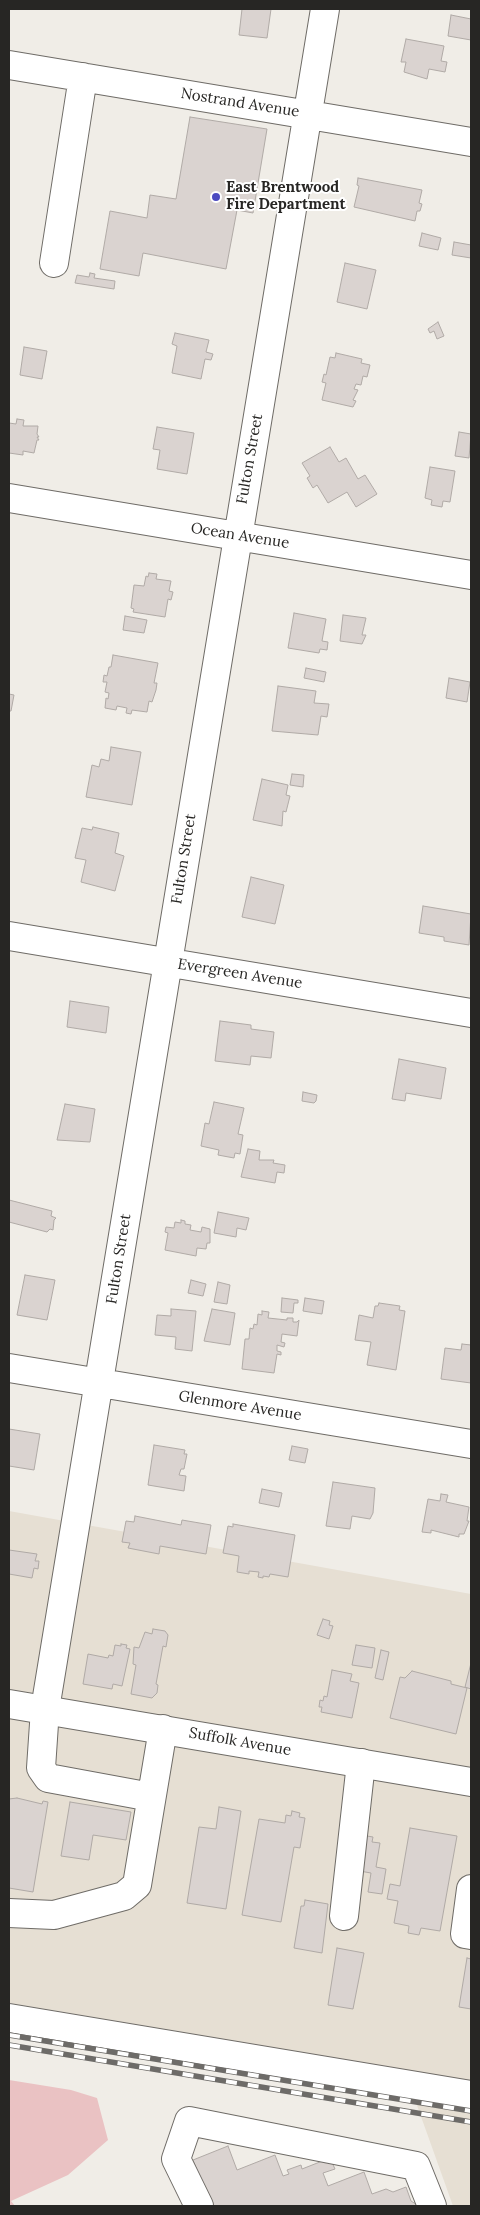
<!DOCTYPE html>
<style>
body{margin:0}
#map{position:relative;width:480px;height:2215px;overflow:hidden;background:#f0ede7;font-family:Lora,serif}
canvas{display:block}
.frame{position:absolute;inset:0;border:10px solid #272624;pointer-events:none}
</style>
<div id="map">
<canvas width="480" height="2215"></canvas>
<div class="frame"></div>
</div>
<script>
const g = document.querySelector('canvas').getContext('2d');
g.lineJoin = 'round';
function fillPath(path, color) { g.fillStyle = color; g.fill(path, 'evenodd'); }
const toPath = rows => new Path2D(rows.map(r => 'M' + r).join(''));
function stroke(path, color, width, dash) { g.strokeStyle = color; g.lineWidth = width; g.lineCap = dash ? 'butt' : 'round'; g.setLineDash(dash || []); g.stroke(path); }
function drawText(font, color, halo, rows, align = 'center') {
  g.font = font + ' Lora,serif'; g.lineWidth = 4; g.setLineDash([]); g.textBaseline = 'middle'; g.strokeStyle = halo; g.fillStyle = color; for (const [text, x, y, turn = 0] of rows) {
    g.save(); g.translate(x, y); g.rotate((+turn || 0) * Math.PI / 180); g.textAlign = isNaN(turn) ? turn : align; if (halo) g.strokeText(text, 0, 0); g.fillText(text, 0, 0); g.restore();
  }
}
const built = toPath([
 [9,1511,471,1594,471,2206,453,2206,404,2069,9,2003]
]);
const green = toPath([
 [9,2080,71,2090,97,2098,108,2140,68,2175,11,2201,15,2206,9,2206]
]);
const building = toPath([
 [242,9,271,9,267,38,239,35,242,9],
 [451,15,471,19,471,40,448,36,451,15],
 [406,39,444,46,441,61,447,62,445,72,429,69,427,79,404,72,406,62,401,62,406,39],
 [190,117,267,129,253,213,237,210,226,269,143,253,139,276,100,269,110,211,147,218,150,195,176,199,190,117],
 [358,178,422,190,419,203,422,204,420,211,417,211,415,221,354,207,359,186,357,185,358,178],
 [422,233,441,238,438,250,419,246,422,233],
 [454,242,471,245,471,258,452,255,454,242],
 [345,263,376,270,367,309,337,302,345,263],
 [90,273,95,274,94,278,115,281,114,289,75,283,77,275,89,277,90,273],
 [438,322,444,336,437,339,434,331,430,333,428,329,438,322],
 [175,333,209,340,206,352,213,354,211,360,205,359,201,379,172,373,177,346,172,344,175,333],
 [24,347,47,351,42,379,20,375,24,347],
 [336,353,362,359,361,363,370,365,367,377,363,376,361,385,356,384,354,389,358,390,353,400,356,401,353,407,322,400,326,383,322,382,324,374,326,375,330,357,335,358,336,353],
 [17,419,24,420,23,426,38,426,37,434,39,437,37,437,39,440,37,440,34,453,23,451,23,455,9,453,9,423,16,424,17,419],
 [157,427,194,433,187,474,157,469,160,450,153,449,157,427],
 [459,432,471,434,469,458,455,456,459,432],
 [330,447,339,462,346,458,358,479,365,475,377,494,356,507,347,492,328,503,317,485,313,488,307,478,310,476,302,463,330,447],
 [430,467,455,471,450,502,443,501,442,507,431,505,432,500,425,498,430,467],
 [149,573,157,574,156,579,171,581,169,591,173,592,171,600,168,599,165,617,133,612,134,609,131,608,134,585,144,586,146,576,148,577,149,573],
 [294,613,326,619,322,641,328,642,327,650,320,649,319,653,288,648,294,613],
 [343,615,366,618,362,635,366,635,362,644,340,641,343,615],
 [125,616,147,620,144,633,123,630,125,616],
 [113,655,158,663,154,683,157,683,156,690,152,702,149,701,147,712,132,710,131,714,126,713,127,708,117,706,116,710,105,708,106,698,108,699,109,693,105,692,107,682,103,682,104,675,107,676,109,667,111,667,113,655],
 [306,668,326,672,324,682,304,678,306,668],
 [449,678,470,682,467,702,446,698,449,678],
 [278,686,316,691,314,703,329,704,327,717,321,716,318,735,272,731,278,686],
 [9,694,14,695,11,711,9,711,9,694],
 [111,747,141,752,132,805,86,797,92,765,99,767,101,759,109,761,111,747],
 [292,774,304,775,303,787,290,785,292,774],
 [262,779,288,785,286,795,290,796,286,812,283,811,282,826,253,820,262,779],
 [93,827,119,833,115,853,124,856,115,891,81,882,86,860,75,858,82,828,92,830,93,827],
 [251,877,284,885,275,924,242,917,251,877],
 [423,906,471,914,469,945,444,941,444,937,419,933,423,906],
 [70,1001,109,1007,106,1033,67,1027,70,1001],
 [220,1021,251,1025,251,1029,274,1032,271,1058,251,1056,250,1065,215,1061,220,1021],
 [399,1059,446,1068,441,1099,406,1093,405,1101,392,1099,399,1059],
 [303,1092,317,1095,316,1101,314,1103,302,1101,303,1092],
 [214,1102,244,1108,238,1134,243,1135,240,1154,235,1153,234,1158,218,1155,219,1150,201,1146,205,1123,209,1124,214,1102],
 [65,1104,95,1109,90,1142,57,1140,65,1104],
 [248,1149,260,1151,259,1160,274,1160,273,1163,285,1165,284,1173,277,1172,275,1183,241,1177,248,1149],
 [9,1200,52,1211,51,1216,56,1218,54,1220,53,1230,50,1229,47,1232,9,1222,9,1200],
 [218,1212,249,1218,246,1230,237,1228,236,1237,214,1233,218,1212],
 [181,1220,185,1221,185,1224,191,1225,190,1230,201,1232,202,1227,210,1229,210,1243,207,1243,206,1249,197,1248,196,1256,165,1250,168,1233,165,1232,166,1227,174,1228,175,1222,181,1223,181,1220],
 [25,1275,55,1280,47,1320,17,1315,25,1275],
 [191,1280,206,1284,203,1296,188,1293,191,1280],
 [218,1282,230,1285,227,1304,214,1302,218,1282],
 [282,1298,298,1300,298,1303,294,1303,293,1313,281,1312,282,1298],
 [305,1298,324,1301,322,1314,303,1311,305,1298],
 [379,1303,400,1306,399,1310,405,1311,396,1370,367,1365,371,1342,355,1340,359,1315,373,1318,375,1306,378,1306,379,1303],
 [171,1309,196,1311,192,1351,175,1349,176,1337,155,1335,157,1315,171,1316,171,1309],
 [212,1309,235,1313,230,1345,204,1341,212,1309],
 [262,1311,269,1312,268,1318,287,1320,287,1318,293,1318,293,1322,297,1322,299,1320,297,1336,282,1334,281,1342,285,1343,284,1347,277,1345,277,1351,281,1352,281,1355,277,1354,274,1373,242,1369,245,1339,249,1339,250,1328,253,1329,254,1324,257,1325,258,1314,262,1315,262,1311],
 [462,1344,471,1345,471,1383,441,1379,445,1348,461,1350,462,1344],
 [9,1429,40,1434,34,1470,9,1466,9,1429],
 [154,1445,185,1450,184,1454,187,1454,184,1469,181,1469,179,1475,186,1476,184,1491,148,1485,154,1445],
 [292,1446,308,1449,305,1463,289,1460,292,1446],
 [333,1482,375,1488,373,1513,370,1519,352,1516,350,1529,326,1526,333,1482],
 [262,1489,282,1493,279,1507,259,1503,262,1489],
 [441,1494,448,1495,446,1502,469,1507,467,1521,469,1521,464,1534,459,1534,459,1537,431,1530,431,1533,422,1532,428,1499,440,1501,441,1494],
 [135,1516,181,1525,182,1520,211,1525,206,1554,160,1546,159,1554,128,1548,130,1543,122,1542,126,1521,134,1522,135,1516],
 [233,1524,295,1535,288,1577,270,1574,269,1577,263,1576,263,1578,258,1577,259,1572,249,1571,249,1574,237,1572,239,1556,223,1553,228,1526,233,1527,233,1524],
 [9,1550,37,1554,35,1561,39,1561,38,1569,34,1568,32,1578,9,1574,9,1550],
 [323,1619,330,1621,329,1625,333,1626,329,1639,317,1635,323,1619],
 [153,1629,165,1631,168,1635,166,1647,163,1646,156,1684,158,1685,157,1693,152,1698,131,1694,136,1665,133,1664,134,1647,139,1648,145,1632,152,1634,153,1629],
 [121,1644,127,1645,126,1648,130,1649,122,1686,113,1684,112,1689,83,1684,88,1654,108,1658,109,1655,113,1656,115,1645,121,1646,121,1644],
 [356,1645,375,1648,372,1668,352,1665,356,1645],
 [381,1650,389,1652,383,1680,375,1678,381,1650],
 [471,1663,471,1689,465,1687,471,1663],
 [332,1670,352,1674,350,1681,359,1683,352,1718,321,1712,322,1707,319,1707,320,1700,323,1701,324,1696,327,1697,332,1670],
 [412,1671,451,1681,451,1684,467,1688,456,1734,390,1718,400,1677,405,1678,412,1671],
 [17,1798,42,1804,43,1801,48,1802,33,1892,9,1888,9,1799,17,1798],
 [70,1802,131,1812,126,1840,93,1835,89,1860,61,1856,70,1802],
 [219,1807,241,1811,226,1909,187,1903,199,1827,216,1829,219,1807],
 [292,1811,300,1813,299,1817,305,1818,300,1848,294,1847,281,1922,242,1915,259,1819,285,1823,286,1815,291,1816,292,1811],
 [410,1828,457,1836,440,1931,421,1928,419,1935,408,1933,409,1926,394,1923,398,1901,387,1899,390,1884,400,1886,410,1828],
 [367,1836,373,1837,372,1842,380,1843,376,1867,386,1869,382,1894,368,1892,371,1873,354,1870,367,1836],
 [305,1900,328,1904,322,1953,294,1948,301,1906,304,1906,305,1900],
 [337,1948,364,1953,353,2009,328,2005,337,1948],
 [467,1958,471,1959,471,2009,459,2007,467,1958],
 [228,2146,237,2170,275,2155,283,2176,289,2174,287,2170,301,2165,302,2169,330,2158,335,2169,323,2173,328,2186,364,2172,372,2194,386,2189,393,2192,406,2187,411,2201,419,2206,210,2206,193,2160,228,2146]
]);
const minor = toPath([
 [9,65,471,142],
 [54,263,83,77],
 [9,498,471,575],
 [9,936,471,1013],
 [9,1368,471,1444],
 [151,1797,48,1778,41,1768,45,1709,325,9],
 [471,1889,465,1934,471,1935],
 [9,1913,54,1915,124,1896,137,1885,163,1729],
 [344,1916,361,1763],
 [9,2018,471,2095],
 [199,2206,176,2159,189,2121,416,2166,432,2206]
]);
const major = toPath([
 [9,1704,471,1782]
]);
const rail = toPath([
 [9,2035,471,2111],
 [9,2045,471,2122]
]);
const markers = [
 [216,197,5,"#4c4ac0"]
];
const streetNames = [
 ["Nostrand Avenue",240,103,9],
 ["Fulton Street",250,459,-80],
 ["Ocean Avenue",240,536,9],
 ["Fulton Street",184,859,-81],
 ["Evergreen Avenue",240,974,9],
 ["Fulton Street",119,1259,-81],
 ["Glenmore Avenue",240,1406,9],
 ["Suffolk Avenue",240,1742,10]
];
const poiNames = [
 ["East Brentwood",226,188],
 ["Fire Department",226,205]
];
fillPath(built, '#e6dfd3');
fillPath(green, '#eac2c3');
fillPath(building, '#dad3d0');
stroke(building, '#b0aaa6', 1);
stroke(minor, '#6f6c67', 30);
stroke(major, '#6f6c67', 30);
stroke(minor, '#fff', 28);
stroke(major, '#fff', 28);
stroke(rail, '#6d6b68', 5.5);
stroke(rail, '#fff', 4, [11]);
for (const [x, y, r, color] of markers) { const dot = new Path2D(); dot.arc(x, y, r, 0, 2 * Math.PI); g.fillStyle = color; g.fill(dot); stroke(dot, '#fff', 2); }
drawText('15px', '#272624', '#fff', streetNames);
drawText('bold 15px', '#272624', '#fff', poiNames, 'left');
</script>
